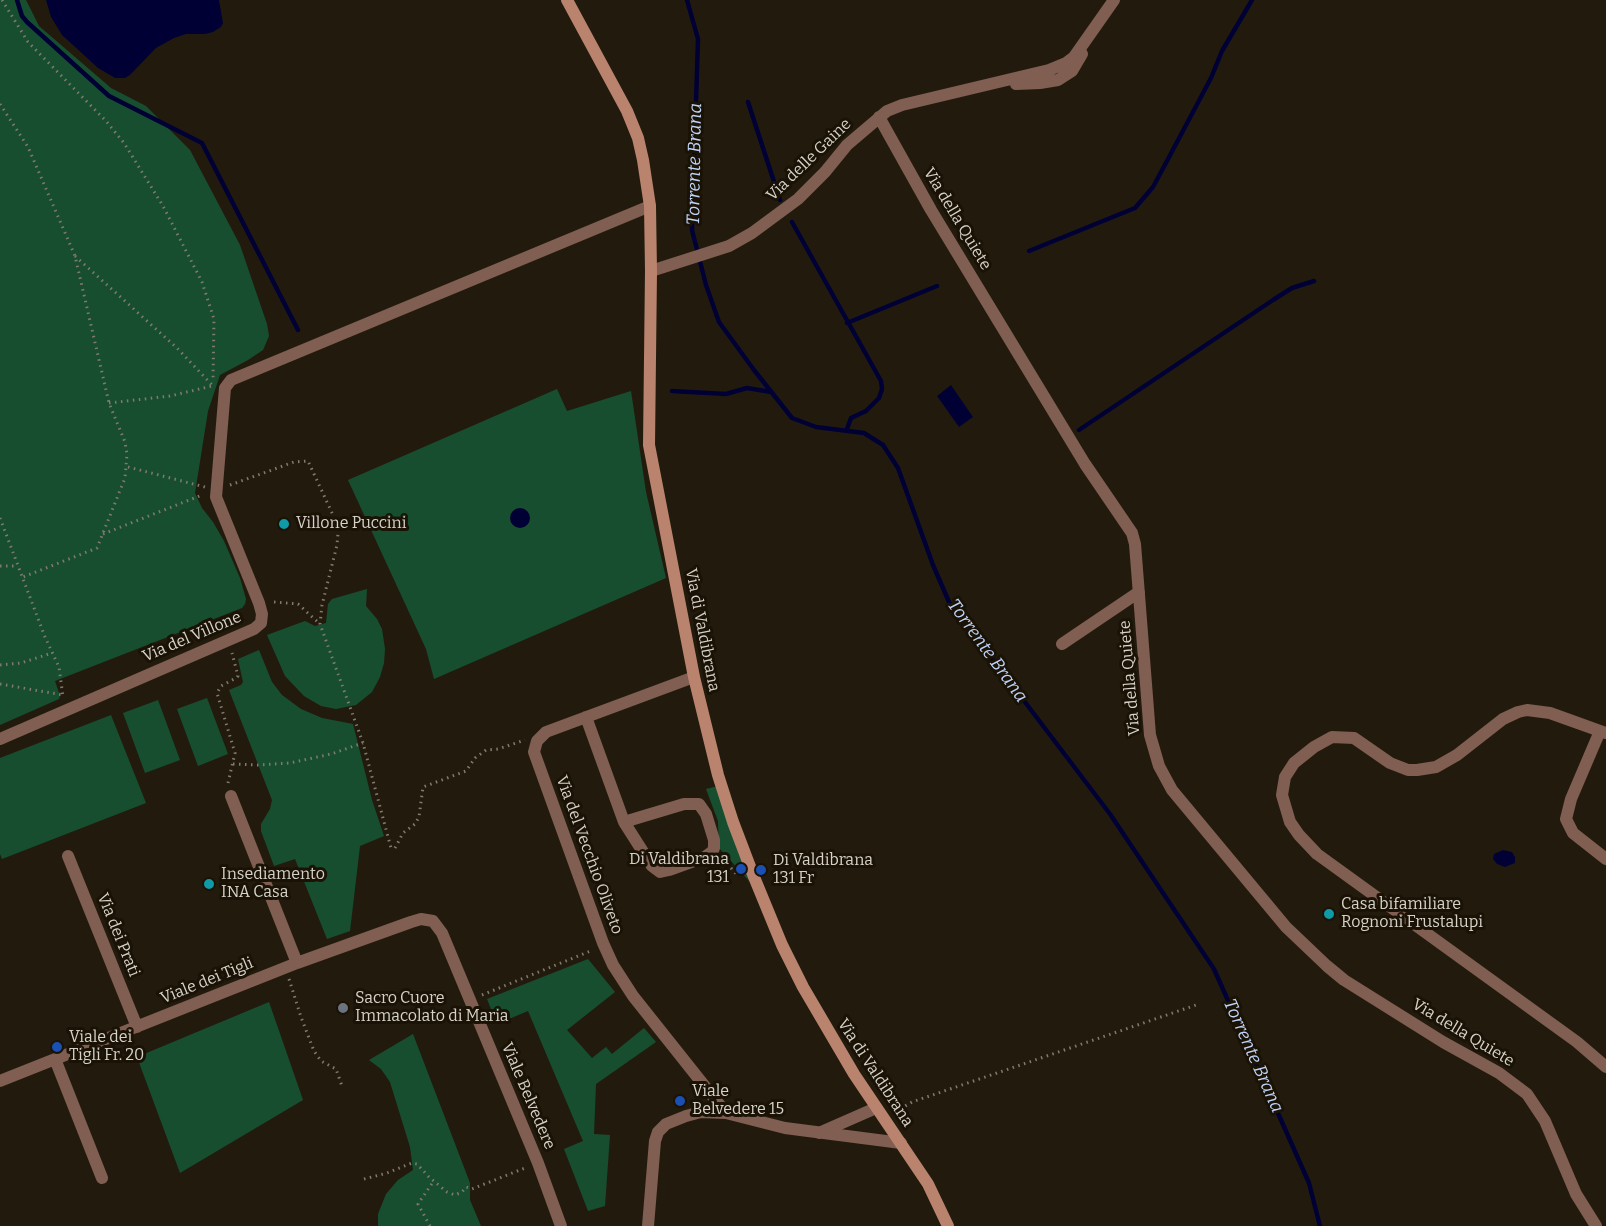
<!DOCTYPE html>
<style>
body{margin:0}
canvas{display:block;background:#221b0d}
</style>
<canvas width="1606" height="1226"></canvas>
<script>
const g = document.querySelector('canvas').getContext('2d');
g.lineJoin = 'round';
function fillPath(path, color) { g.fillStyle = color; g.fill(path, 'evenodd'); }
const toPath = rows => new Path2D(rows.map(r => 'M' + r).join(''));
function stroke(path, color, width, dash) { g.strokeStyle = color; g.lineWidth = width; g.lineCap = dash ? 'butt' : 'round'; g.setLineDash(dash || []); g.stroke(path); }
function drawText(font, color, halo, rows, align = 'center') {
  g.font = font + ' Bitter,serif'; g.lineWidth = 6; g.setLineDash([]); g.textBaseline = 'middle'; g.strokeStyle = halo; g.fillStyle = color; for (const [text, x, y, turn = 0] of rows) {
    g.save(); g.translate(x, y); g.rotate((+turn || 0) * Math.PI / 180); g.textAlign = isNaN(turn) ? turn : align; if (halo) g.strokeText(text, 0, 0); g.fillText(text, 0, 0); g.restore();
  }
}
const green = toPath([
 [0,0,26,0,39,26,111,88,146,106,190,150,240,245,267,324,269,336,263,350,248,360,220,375,208,411,195,493,202,508,213,522,224,541,240,578,246,599,245,604,242,608,55,681,60,696,59,699,0,725],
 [557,389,567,411,631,391,646,492,666,578,434,679,426,649,348,480],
 [367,589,366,606,377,619,382,629,385,649,384,663,380,677,372,692,356,705,336,709,321,706,304,696,285,676,267,635,305,621,315,626,326,623,328,604,332,599],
 [259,650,272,682,282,695,301,709,322,718,353,724,372,800,384,836,360,846,350,931,327,939,295,859,274,866,261,831,261,824,270,809,272,800,229,690,241,685,243,682,238,659],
 [207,698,228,754,198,766,177,709],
 [158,700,180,760,145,773,123,713],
 [111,715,146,803,2,859,0,854,0,758],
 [718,786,750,882,719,848,718,821,706,789],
 [588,959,615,992,567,1030,592,1058,606,1047,612,1054,644,1028,656,1042,596,1084,594,1134,610,1135,605,1206,588,1211,564,1149,583,1141,528,1011,497,1024,487,999],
 [269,1002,303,1100,180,1173,137,1057],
 [413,1034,470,1183,470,1200,481,1226,378,1226,378,1214,386,1194,398,1180,413,1170,410,1147,390,1082,381,1069,369,1060]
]);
const water = toPath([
 [46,0,219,0,223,23,221,27,213,32,205,34,186,34,174,38,156,48,130,75,125,78,115,78,98,68,62,35,51,17],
 [951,385,973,417,959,427,937,396],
 '510 518a10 10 0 1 1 20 0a10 10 0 1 1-20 0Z',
 [1503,850,1512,852,1515,857,1515,863,1505,867,1497,864,1493,859,1494,854]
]);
const stream = toPath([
 [17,0,22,16,27,22,109,96,202,143,298,330],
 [687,0,698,39,692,230,706,285,719,322,754,370,792,418,816,427,864,433,883,445,898,468,933,565,949,602,1110,814,1214,969,1309,1183,1320,1226],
 [748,102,780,200],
 [792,222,881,381,882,389,879,398,866,411,851,418,847,429],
 [1029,251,1135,208,1153,187,1167,161,1211,78,1222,51,1252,0],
 [847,323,937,286],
 [672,391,726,394,747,388,771,392],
 [1079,430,1273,300,1292,288,1314,281]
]);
const path = toPath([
 [2,0,28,42,106,121,124,143,163,206,202,282,214,319,213,380],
 [0,104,28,147,75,256,109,403,125,442,127,454,125,478,97,548,23,577],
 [75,256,177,348,213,386],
 [109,403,170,396,212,386],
 [128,467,205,487],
 [230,485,294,462,308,461,333,515,338,533,337,545,322,605,320,624,363,743,391,848],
 [0,518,45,637,59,667,63,697],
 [103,534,202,495],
 [0,566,18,566],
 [274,602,298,604,320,624],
 [0,665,21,663,52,653],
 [0,684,63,695],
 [233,764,258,765,290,763,331,754,363,743],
 [228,783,235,753,217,693,221,686,236,678,238,676,232,653],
 [395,848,403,833,415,824,419,817,423,787,466,771,475,758,486,750,498,749,525,740],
 [723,859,738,876],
 [289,979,301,1017,314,1051,321,1061,336,1069,342,1086],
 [482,995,593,950],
 [895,1112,912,1102,1199,1004],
 [364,1179,387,1173,412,1163,417,1164,429,1177,447,1192,455,1195,462,1192,466,1187,472,1189,525,1168],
 [430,1226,418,1204,433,1182]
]);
const street = toPath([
 [1016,84,1040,83,1058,80,1072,71,1082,54],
 [879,117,931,210,1085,464,1132,533,1135,544,1150,735,1159,766,1172,790,1286,927,1327,966,1344,980,1443,1042,1499,1073,1527,1094,1545,1121,1576,1194,1596,1226],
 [651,271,729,246,752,233,798,199,825,172,847,145,887,111,902,105,1049,70,1066,63,1074,57,1114,0],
 [1062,644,1139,592],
 [694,677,546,732,537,741,534,752,603,943,613,965,633,996,726,1113],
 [586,717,624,822,652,866,660,872,669,870,705,857,712,852,714,848,714,840,706,814,699,804,684,804,624,822],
 [1600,731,1571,799,1566,819,1573,833,1606,859],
 [1606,733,1550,713,1527,710,1518,712,1503,719,1457,755,1436,767,1417,770,1408,770,1390,763,1354,738,1332,737,1314,747,1294,763,1285,777,1282,795,1290,822,1299,835,1317,854,1577,1042,1606,1067],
 [0,739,254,629,261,623,262,614,259,603,216,497,225,388,231,380,650,206],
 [231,796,297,963],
 [68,856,137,1027],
 [55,1059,102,1178],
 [0,1081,297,963,411,922,421,919,433,921,442,933,538,1163,561,1226],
 [819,1133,876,1108],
 [648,1226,655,1141,658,1132,666,1124,686,1116,701,1112,726,1113,785,1128,901,1143]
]);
const secondary = toPath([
 [567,0,627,111,638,138,643,160,650,206,651,271,649,445,694,677,718,775,733,822,752,872,782,945,803,987,854,1074,928,1184,948,1226]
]);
const markers = [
 [284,524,6,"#0f9aa8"],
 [741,869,6,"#1a4fb4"],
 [761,870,6,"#1a4fb4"],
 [209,884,6,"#0f9aa8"],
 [1329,914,6,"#0f9aa8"],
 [343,1008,6,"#6b7280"],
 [57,1047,6,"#1a4fb4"],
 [680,1101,6,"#1a4fb4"]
];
const streetNames = [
 ["Via delle Gaine",809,160,-44],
 ["Via della Quiete",957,219,59],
 ["Via di Valdibrana",702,630,79],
 ["Via del Villone",192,637,-23],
 ["Via della Quiete",1130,678,-95],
 ["Via del Vecchio Oliveto",589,855,70],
 ["Via dei Prati",118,935,68],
 ["Viale dei Tigli",207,981,-22],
 ["Via della Quiete",1463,1033,31],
 ["Via di Valdibrana",875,1073,57],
 ["Viale Belvedere",528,1096,67]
];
const poiNames = [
 ["Villone Puccini",296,524],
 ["Di Valdibrana",729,860,"right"],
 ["131",729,878,"right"],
 ["Di Valdibrana",773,861],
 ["131 Fr",773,879],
 ["Insediamento",221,875],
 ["INA Casa",221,893],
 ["Casa bifamiliare",1341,905],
 ["Rognoni Frustalupi",1341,923],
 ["Sacro Cuore",355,999],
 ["Immacolato di Maria",355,1017],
 ["Viale dei",69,1038],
 ["Tigli Fr. 20",69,1056],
 ["Viale",692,1092],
 ["Belvedere 15",692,1110]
];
const waterNames = [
 ["Torrente Brana",695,164,-89],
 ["Torrente Brana",987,651,54],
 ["Torrente Brana",1253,1056,66]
];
fillPath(green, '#174e2f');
fillPath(water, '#000035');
stroke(stream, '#000035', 4.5);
stroke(path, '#807a6f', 3, [1.5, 4.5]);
stroke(street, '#805e51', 12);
stroke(secondary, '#b9836e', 12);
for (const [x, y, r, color] of markers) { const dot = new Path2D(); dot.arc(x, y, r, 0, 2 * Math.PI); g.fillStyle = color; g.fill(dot); stroke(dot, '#191205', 2); }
drawText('16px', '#d6d2c9', '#191205', streetNames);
drawText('16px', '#d6d2c9', '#191205', poiNames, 'left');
drawText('italic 18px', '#c0d4f9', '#191205', waterNames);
</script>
